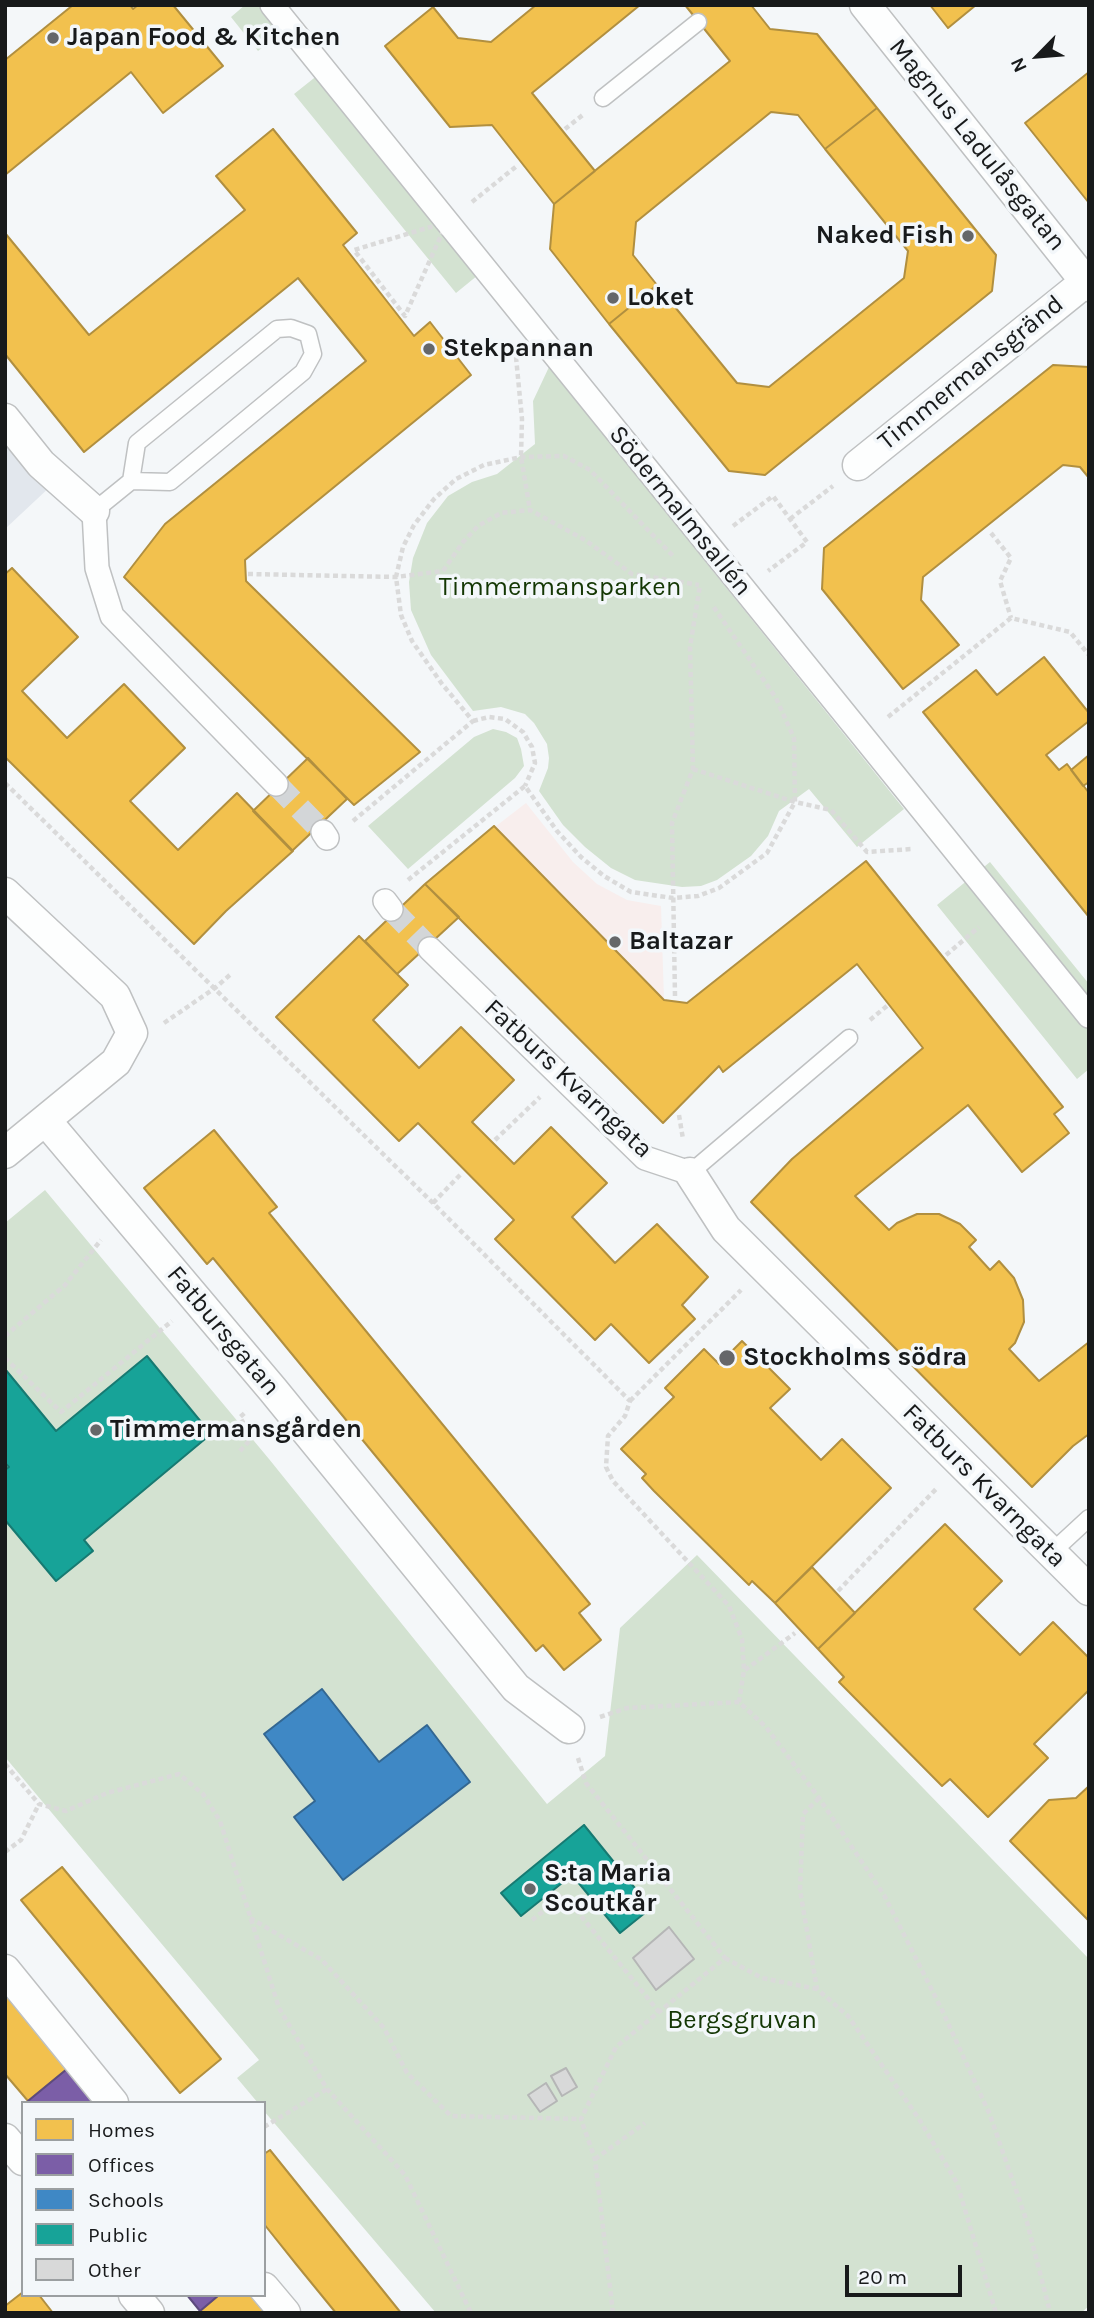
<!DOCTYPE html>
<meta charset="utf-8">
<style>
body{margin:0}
#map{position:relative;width:1094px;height:2318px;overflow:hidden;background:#f4f7f9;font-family:Karla,sans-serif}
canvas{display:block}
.frame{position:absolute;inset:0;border:7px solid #181a1b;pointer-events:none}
.legend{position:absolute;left:21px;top:2101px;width:245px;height:196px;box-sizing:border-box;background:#f3f7fa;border:2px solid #9b9fa1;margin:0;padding:9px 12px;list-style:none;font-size:21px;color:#181a1b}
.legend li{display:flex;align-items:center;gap:14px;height:35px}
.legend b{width:35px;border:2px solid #9b9fa1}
.north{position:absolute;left:1003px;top:21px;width:70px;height:70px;-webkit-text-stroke:5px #f3f7fa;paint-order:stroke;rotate:245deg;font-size:19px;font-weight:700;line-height:28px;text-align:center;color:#181a1b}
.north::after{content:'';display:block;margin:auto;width:24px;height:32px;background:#181a1b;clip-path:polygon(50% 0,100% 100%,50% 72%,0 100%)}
.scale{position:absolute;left:845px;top:2265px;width:117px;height:32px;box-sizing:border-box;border:4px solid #181a1b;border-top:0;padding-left:9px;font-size:21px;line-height:24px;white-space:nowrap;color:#181a1b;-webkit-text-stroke:5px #f3f7fa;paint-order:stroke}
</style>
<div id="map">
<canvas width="1094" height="2318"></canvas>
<div class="frame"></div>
<ul class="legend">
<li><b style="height:19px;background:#f2c14e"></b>Homes</li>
<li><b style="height:19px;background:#7b5ea7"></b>Offices</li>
<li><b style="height:19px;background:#3f88c5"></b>Schools</li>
<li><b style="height:19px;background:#17a398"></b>Public</li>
<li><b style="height:19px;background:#d8d9d9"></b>Other</li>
</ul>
<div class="north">N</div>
<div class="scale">20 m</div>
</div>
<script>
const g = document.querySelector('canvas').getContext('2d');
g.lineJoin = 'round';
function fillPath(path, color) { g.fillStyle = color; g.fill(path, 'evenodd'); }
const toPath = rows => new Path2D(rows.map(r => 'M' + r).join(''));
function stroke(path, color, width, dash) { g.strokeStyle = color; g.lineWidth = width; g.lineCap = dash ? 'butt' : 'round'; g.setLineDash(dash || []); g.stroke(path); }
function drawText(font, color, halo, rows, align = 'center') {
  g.font = font + ' Karla,sans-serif'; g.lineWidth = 7; g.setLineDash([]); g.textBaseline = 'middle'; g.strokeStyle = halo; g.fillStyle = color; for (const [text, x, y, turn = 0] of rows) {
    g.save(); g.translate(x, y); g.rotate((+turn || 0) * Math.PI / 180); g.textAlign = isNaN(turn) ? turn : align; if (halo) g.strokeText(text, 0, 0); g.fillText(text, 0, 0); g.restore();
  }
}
const built = toPath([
 [5,427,52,485,5,529]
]);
const education = toPath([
 [526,803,573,862,597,884,627,900,661,906,664,1000,474,843]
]);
const green = toPath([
 [245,5,287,5,298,19,258,51,231,17],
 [333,63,494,262,456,293,294,94],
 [549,367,904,809,857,847,809,789,779,811,768,836,751,856,717,880,701,886,682,887,635,880,611,868,585,847,563,825,539,791,548,768,549,758,547,744,534,723,525,714,501,707,473,711,431,655,411,610,409,582,413,558,427,523,448,496,472,482,497,474,535,444,533,401],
 [493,729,506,732,517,738,521,749,524,766,515,778,408,869,368,826,474,737],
 [990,862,1089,984,1089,1069,1077,1079,937,905],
 [45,1190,269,1459,547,1804,605,1756,620,1628,697,1555,1089,1959,1089,2306,1081,2313,436,2313,264,2111,264,2103,258,2103,237,2078,259,2060,5,1757,5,1223]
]);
const homes = toPath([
 [73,5,130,5,133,9,138,5,173,5,223,66,163,113,131,72,5,175,5,60,73,5],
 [536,5,640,5,532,93,595,171,554,204,492,125,450,127,385,46,433,7,458,38,491,42,536,5],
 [685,5,751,5,770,29,817,34,877,108,825,149,798,115,771,112,636,222,633,255,657,285,609,324,550,249,554,204,730,61,685,5],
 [930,5,976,5,948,28,930,5],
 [1089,72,1089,203,1025,123,1089,72],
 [877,108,996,255,992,291,765,475,729,471,609,324,657,285,737,383,769,387,904,278,908,251,825,149,877,108],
 [273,129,357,233,343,245,414,336,430,322,471,375,245,560,246,581,420,752,354,805,124,577,165,524,366,361,298,278,84,452,5,354,5,233,89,335,245,210,216,176,273,129],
 [1053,365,1089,367,1089,478,1080,467,1063,465,923,577,921,600,959,645,903,689,822,589,824,548,1053,365],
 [12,568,78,637,22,691,67,738,124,684,185,748,130,801,178,850,237,793,293,851,226,911,194,944,5,757,5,574,12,568],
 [1044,657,1089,713,1089,721,1046,755,1059,770,1067,764,1089,793,1089,917,923,712,976,670,997,695,1044,657],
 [1089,755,1089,782,1083,786,1071,770,1089,755],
 [308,758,347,799,292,851,253,811,308,758],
 [494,826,664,1000,687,1003,866,861,1063,1107,1054,1114,1069,1133,1022,1172,968,1105,855,1196,889,1230,897,1223,917,1214,939,1214,960,1224,976,1240,969,1247,990,1270,999,1261,1014,1278,1023,1300,1024,1322,1015,1343,1009,1349,1039,1381,1089,1342,1089,1434,1073,1446,1032,1487,751,1202,792,1159,923,1048,857,964,723,1072,719,1066,663,1123,425,884,494,826],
 [425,884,459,917,397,974,365,941,425,884],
 [359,936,408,985,373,1020,419,1068,461,1027,514,1080,472,1122,514,1164,551,1127,607,1183,572,1217,615,1263,657,1224,708,1277,682,1305,695,1319,649,1363,611,1324,595,1340,495,1239,514,1220,418,1123,399,1141,276,1017,359,936],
 [214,1130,277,1207,269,1213,590,1604,579,1613,601,1640,564,1670,543,1645,536,1651,213,1258,207,1264,144,1188,214,1130],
 [742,1341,790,1389,770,1408,821,1460,842,1439,891,1488,775,1603,752,1581,749,1585,654,1491,642,1478,646,1474,621,1449,674,1397,665,1388,704,1349,719,1364,742,1341],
 [945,1524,1002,1581,974,1609,1020,1655,1053,1622,1089,1658,1089,1690,1034,1744,1048,1758,988,1817,950,1779,942,1786,839,1682,844,1677,818,1649,945,1524],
 [812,1567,855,1613,818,1649,775,1603,812,1567],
 [1089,1786,1089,1921,1010,1841,1049,1800,1076,1798,1089,1786],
 [62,1867,221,2059,180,2093,21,1900,62,1867],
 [5,1994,67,2069,28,2101,5,2074,5,1994],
 [270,2150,401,2313,336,2313,296,2264,264,2224,264,2154,270,2150],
 [23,2292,23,2295,39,2295,53,2313,5,2313,5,2306,23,2292],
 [219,2295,252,2295,266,2313,201,2313,200,2311,219,2295]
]);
const offices = toPath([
 [67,2069,94,2103,29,2103,28,2101,67,2069],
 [187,2295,219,2295,200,2311,187,2295]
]);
const schools = toPath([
 [322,1689,379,1762,427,1725,470,1782,343,1880,294,1817,315,1801,264,1734,322,1689]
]);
const public = toPath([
 [147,1356,211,1434,84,1540,93,1551,56,1581,5,1520,5,1470,9,1467,5,1463,5,1369,56,1431,147,1356],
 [584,1825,651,1908,620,1933,572,1875,521,1916,501,1893,584,1825]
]);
const building = toPath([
 [669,1927,694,1959,656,1990,633,1958,669,1927],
 [566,2068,577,2087,562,2096,551,2076,566,2068],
 [546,2083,557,2101,540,2112,528,2095,546,2083]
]);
const pedestrianTunnel = toPath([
 [276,784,323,832],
 [391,909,430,949]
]);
const path = toPath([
 [565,129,584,114],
 [472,202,518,165],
 [447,222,405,316,354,250,447,222],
 [516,357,522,419,521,457,530,510],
 [790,519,833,486],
 [733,526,773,496,807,542,768,571],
 [991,533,1011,558,1000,581,1011,618],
 [248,574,396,577,443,571,463,542,478,526,501,513,530,510,585,540,632,574,699,585],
 [888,717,1011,618,1070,632,1089,655],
 [473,721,489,717,505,719,523,732,532,747,535,763,525,786],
 [693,769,795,802,831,810,867,852,912,849],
 [5,783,433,1203,630,1401,625,1416,608,1436,606,1467,613,1481,729,1606,742,1639,744,1670,739,1702,766,1727,819,1798,884,1895,942,2010,990,2115,1027,2222,1049,2308],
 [353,821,473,721,442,684,412,641,401,615,396,577,403,547,414,525,434,499,456,479,484,465,521,457,564,456,590,470,675,558],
 [408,880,525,786,557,831,581,857,604,876,631,892,673,898,698,896,719,888,767,853,795,802,794,738,776,698,713,606],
 [946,955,979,927],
 [675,996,672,823,693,769,690,647,700,585],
 [870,1020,888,1005],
 [164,1023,215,988,231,974],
 [679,1115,683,1139],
 [495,1140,540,1097],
 [433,1203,461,1174],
 [5,1336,65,1285,101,1240],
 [5,1358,61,1412,172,1321],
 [630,1401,741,1290],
 [240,1451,252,1438,240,1417,247,1411],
 [838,1591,938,1487],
 [745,1670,795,1633],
 [600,1717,627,1708,739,1702],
 [578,1758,586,1783,725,1958,616,2047,581,2119,595,2159,613,2313],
 [5,1764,39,1804,66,1811,107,1793,179,1774,203,1794,220,1821,279,2008,327,2089,405,2175,471,2313],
 [819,1798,803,1814,800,1890,817,1989,848,2016,919,2119,957,2183,996,2313],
 [5,1852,21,1840,39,1804],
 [250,1918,322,1960,384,2028,407,2073,451,2116,581,2119],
 [532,1920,564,1895,659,2012],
 [725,1958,762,1978,817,1989],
 [264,2127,327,2089],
 [595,2159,645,2123]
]);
const service = toPath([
 [603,98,698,22],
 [94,511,131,481,170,482,181,473,303,372,313,354,308,334,291,328,277,329,137,443,131,481],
 [690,1173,849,1038],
 [1051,1553,1089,1518]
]);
const pedestrian = toPath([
 [272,5,1089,1016],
 [94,511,97,568,112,616,276,784],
 [323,832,327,838],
 [385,901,391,909],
 [430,949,645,1158,690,1173]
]);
const minor = toPath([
 [865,5,1089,286],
 [5,419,41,464,94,511],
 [858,465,1089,279],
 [5,893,115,996,132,1033,116,1062,5,1153],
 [46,1121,273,1390,516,1688,569,1728],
 [690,1173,726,1229,1089,1590],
 [5,1970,113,2103],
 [5,2139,23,2160],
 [264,2288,285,2313],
 [134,2295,149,2313]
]);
const markers = [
 [53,38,7,"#656769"],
 [968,236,7,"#656769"],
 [613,298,7,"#656769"],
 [429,349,7,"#656769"],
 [615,942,7,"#656769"],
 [727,1358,9,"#656769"],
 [96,1430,7,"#656769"],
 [530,1889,7,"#656769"]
];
const poiNames = [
 ["Japan Food & Kitchen",67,38],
 ["Naked Fish",954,236,"right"],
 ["Loket",627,298],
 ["Stekpannan",443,349],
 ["Baltazar",629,942],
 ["Stockholms södra",743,1358],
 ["Timmermansgården",110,1430],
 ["S:ta Maria",544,1874],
 ["Scoutkår",544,1904]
];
const streetNames = [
 ["Magnus Ladulåsgatan",977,145,51],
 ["Timmermansgränd",971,373,-39],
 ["Södermalmsallén",680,511,51],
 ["Fatburs Kvarngata",568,1079,43],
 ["Fatbursgatan",223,1331,50],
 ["Fatburs Kvarngata",984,1486,45]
];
const parkNames = [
 ["Timmermansparken",560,588],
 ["Bergsgruvan",742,2021]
];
fillPath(built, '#e2e7ed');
fillPath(education, '#f8eeed');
fillPath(green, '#d3e2d1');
fillPath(homes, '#f2c14e');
stroke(homes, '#b18f3f', 2);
fillPath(offices, '#7b5ea7');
stroke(offices, '#5d4a7d', 2);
fillPath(schools, '#3f88c5');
stroke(schools, '#336792', 2);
fillPath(public, '#17a398');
stroke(public, '#177a72', 2);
fillPath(building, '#d8d9d9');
stroke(building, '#b5b6b6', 2);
stroke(pedestrianTunnel, '#d3d6d8', 23, [23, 11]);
stroke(service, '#bfc1c2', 19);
stroke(pedestrian, '#bfc1c2', 26);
stroke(minor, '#bfc1c2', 33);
stroke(path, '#dadada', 4.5, [5, 3.5]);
stroke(service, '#fdfefe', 16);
stroke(pedestrian, '#fdfefe', 23);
stroke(minor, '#fdfefe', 30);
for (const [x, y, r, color] of markers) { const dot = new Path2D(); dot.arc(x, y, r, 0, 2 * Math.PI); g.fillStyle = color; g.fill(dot); stroke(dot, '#f3f7fa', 2.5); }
drawText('bold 26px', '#181a1b', '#f3f7fa', poiNames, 'left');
drawText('26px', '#181a1b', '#f3f7fa', streetNames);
drawText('26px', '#143704', '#f3f7fa', parkNames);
</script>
